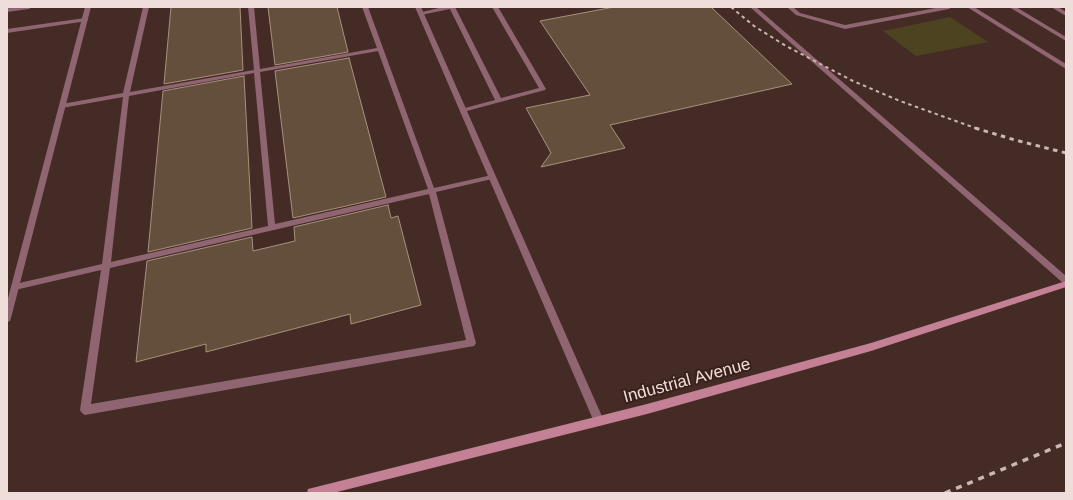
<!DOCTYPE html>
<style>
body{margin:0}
#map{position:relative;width:1073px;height:500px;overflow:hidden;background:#452b26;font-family:Arial,sans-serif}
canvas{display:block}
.frame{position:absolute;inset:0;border:8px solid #efddda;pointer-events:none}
</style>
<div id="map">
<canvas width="1073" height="500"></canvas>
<div class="frame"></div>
</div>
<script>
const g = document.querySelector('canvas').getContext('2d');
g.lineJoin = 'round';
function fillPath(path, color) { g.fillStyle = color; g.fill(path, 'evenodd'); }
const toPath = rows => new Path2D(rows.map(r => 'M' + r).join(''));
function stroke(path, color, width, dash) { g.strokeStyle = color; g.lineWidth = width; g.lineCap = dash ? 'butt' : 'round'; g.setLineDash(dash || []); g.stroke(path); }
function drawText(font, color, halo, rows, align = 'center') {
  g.font = font + ' Arial,sans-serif'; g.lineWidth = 4; g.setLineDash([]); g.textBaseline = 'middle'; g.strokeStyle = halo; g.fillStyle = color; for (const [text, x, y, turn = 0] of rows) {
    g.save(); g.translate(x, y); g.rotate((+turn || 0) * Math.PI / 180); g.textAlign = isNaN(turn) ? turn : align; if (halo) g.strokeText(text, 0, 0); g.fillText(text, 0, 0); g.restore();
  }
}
const green = toPath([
 [950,17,988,42,916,56,883,31]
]);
const building = toPath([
 [171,7,240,7,243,70,164,84,171,7],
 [268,7,337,7,348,52,275,65,268,7],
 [614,7,711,7,792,84,610,125,625,148,541,167,551,153,526,108,590,95,540,21,614,7],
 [349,58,386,197,293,218,275,71,349,58],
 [244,76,252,228,148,252,163,91,244,76],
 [388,205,391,218,398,216,421,305,351,324,350,314,206,352,206,344,136,362,147,261,252,237,253,251,295,241,294,227,388,205]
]);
const service = toPath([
 [17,7,32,7,29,9,7,12,7,8,17,7],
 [143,7,149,7,130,92,254,70,248,7,254,7,260,69,377,48,362,7,368,7,434,188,492,175,496,177,492,179,436,192,476,343,474,346,85,415,82,413,80,410,101,270,15,290,12,289,11,287,12,285,15,284,102,264,123,97,62,108,59,106,62,104,123,93,143,7],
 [378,51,428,189,275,224,260,72,378,51],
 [254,73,268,226,111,262,129,96,254,73],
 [429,194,466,340,91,404,110,268,429,194],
 [443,7,455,7,501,98,539,88,492,7,498,7,546,89,545,90,463,112,461,111,461,109,495,100,450,9,421,15,418,13,443,7],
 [750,7,756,7,1066,276,1066,284,1063,283,750,7],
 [787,7,793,7,800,13,845,25,941,7,952,7,949,9,845,29,796,15,787,7],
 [967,7,974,7,1066,64,1066,69,967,7],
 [1009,7,1016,7,1066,37,1066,41,1009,7],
 [1051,7,1058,7,1066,12,1066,16,1051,7],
 [85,18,88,20,87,21,7,33,7,29,85,18]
]);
const minor = toPath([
 [85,7,91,7,11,318,10,321,7,322,7,302,85,7],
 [415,7,421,7,604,421,603,424,599,426,595,424,415,7]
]);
const secondary = toPath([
 [1066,281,1066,287,871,351,647,414,333,493,307,493,308,489,312,488,647,404,871,343,1066,281]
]);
const railFar2 = toPath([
 [731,7,754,26,786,46,853,81,900,101,978,129]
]);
const railFar1 = toPath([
 [975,128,1015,140,1066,153]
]);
const rail = toPath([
 [945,493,1066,443]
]);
const nearStreetnames = [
 ["Industrial Avenue",687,381,-15]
];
fillPath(green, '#4d4321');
fillPath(building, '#644f3c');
stroke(building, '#a9917d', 1);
fillPath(service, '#906572');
fillPath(minor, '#906572');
fillPath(secondary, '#c48095');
stroke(railFar2, '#cab6b2', 2, [3.5, 3.5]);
stroke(railFar1, '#cab6b2', 3, [4.5, 4.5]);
stroke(rail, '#cab6b2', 3.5, [6, 6]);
drawText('17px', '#efddda', '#3a211c', nearStreetnames);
</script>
